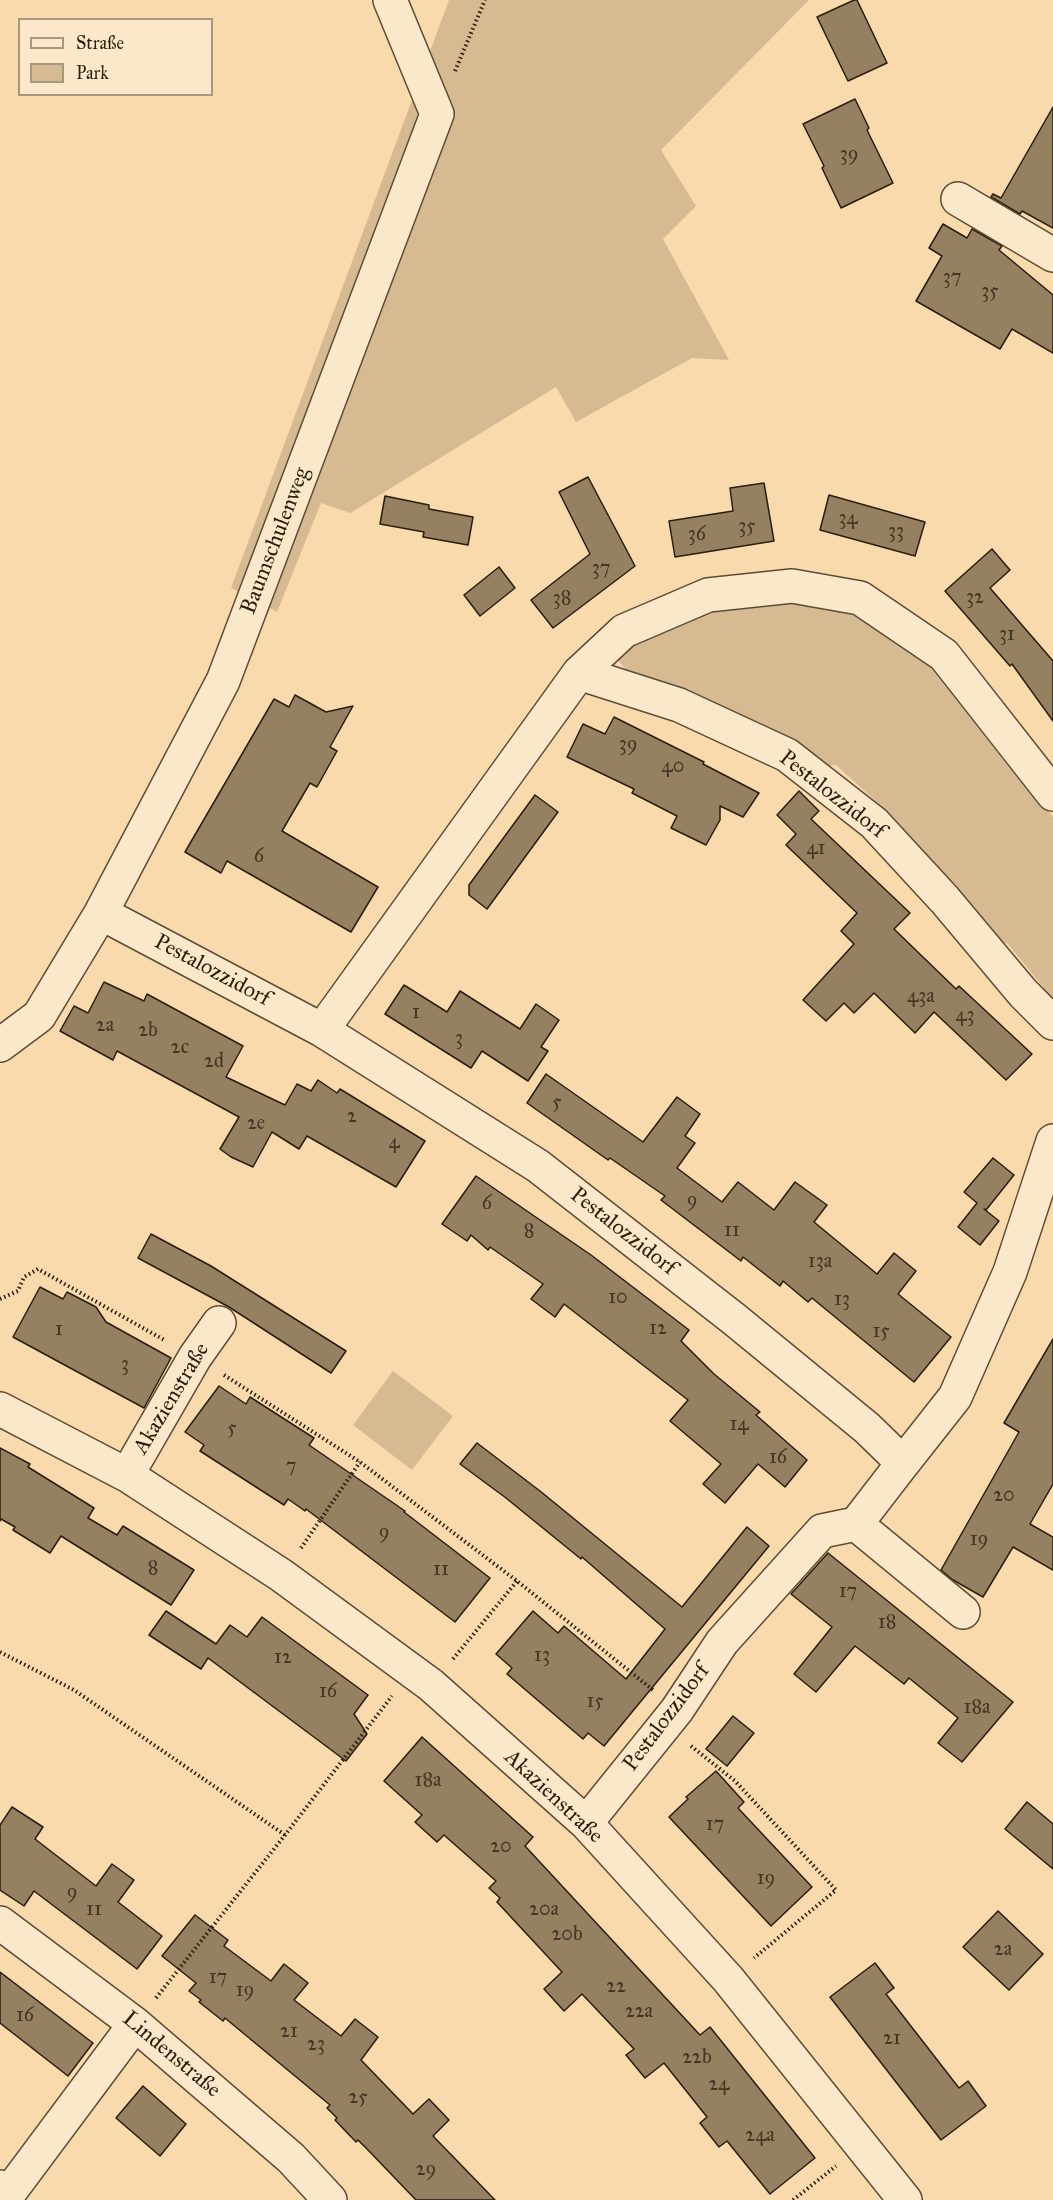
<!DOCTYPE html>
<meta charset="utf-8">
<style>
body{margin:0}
#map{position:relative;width:1053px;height:2200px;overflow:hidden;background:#f9daac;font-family:"IM FELL Great Primer",serif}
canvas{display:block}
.legend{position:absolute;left:18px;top:18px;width:195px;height:78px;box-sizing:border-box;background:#fbe7c9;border:2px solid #a7977f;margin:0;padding:8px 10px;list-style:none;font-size:18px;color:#291e10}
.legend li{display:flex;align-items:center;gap:12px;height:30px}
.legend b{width:30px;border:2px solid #a7977f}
</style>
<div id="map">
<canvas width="1053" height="2200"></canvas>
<ul class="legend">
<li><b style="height:8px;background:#fbe7c9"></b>Straße</li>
<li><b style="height:16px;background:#d6ba91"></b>Park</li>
</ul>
</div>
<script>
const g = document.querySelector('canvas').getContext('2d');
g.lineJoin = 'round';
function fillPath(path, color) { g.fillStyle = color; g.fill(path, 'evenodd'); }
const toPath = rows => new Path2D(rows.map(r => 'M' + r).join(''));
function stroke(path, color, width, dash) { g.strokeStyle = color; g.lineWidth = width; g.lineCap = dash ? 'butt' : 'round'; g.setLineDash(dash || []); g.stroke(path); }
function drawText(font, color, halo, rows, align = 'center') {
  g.font = font + ' "IM FELL Great Primer",serif'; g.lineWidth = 4.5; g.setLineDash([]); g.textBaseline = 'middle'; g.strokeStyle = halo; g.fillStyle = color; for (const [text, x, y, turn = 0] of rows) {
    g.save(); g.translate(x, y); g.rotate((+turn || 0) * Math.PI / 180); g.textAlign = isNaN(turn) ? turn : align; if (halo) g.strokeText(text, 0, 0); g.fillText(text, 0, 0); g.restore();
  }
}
const green = toPath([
 [449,0,809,0,661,150,696,206,663,239,729,360,692,358,576,422,556,387,350,513,321,503,277,612,231,588],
 [824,601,883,626,941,674,1053,817,1053,1011,1040,1001,1044,988,1007,943,995,946,881,821,879,804,836,765,819,767,625,669,617,659,616,650,730,603],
 [393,1371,453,1416,412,1470,353,1425]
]);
const building = toPath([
 [854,0,857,0,887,63,848,81,817,17,854,0],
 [855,99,869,128,867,130,893,183,841,208,822,168,824,166,803,124,855,99],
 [1053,107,1053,228,1022,211,1020,214,991,197,993,194,1001,198,1053,107],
 [943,224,967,238,972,229,1002,246,999,250,1053,295,1053,353,1012,329,1000,349,916,301,942,256,929,248,943,224],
 [588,477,635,566,553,628,531,600,590,554,559,492,588,477],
 [764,483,774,541,675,557,669,521,733,511,730,488,764,483],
 [829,495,925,522,915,556,820,530,829,495],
 [385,496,429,505,429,509,473,517,468,545,423,537,424,532,380,524,385,496],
 [992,549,1010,570,990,588,1053,661,1053,721,1012,664,1010,666,945,591,992,549],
 [499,567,515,588,480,616,464,595,499,567],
 [295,695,326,712,353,706,330,747,337,751,317,787,310,783,282,831,378,887,351,932,227,861,221,873,185,852,274,699,289,707,295,695],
 [614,717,704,762,703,764,759,793,743,817,720,806,720,820,706,845,671,828,677,816,632,793,634,789,567,757,583,724,605,734,614,717],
 [799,791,819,811,811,819,910,913,894,929,956,989,959,986,1032,1054,1006,1080,934,1012,915,1033,874,993,854,1013,844,1003,826,1021,803,1000,854,944,841,931,857,913,786,845,796,834,777,815,799,791],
 [535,795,558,812,487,909,469,895,469,885,535,795],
 [104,982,144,1001,147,994,243,1046,226,1077,285,1105,297,1084,311,1091,318,1080,337,1093,340,1089,425,1141,396,1187,307,1136,299,1149,272,1132,253,1167,231,1157,220,1149,239,1117,117,1051,113,1060,60,1031,74,1006,88,1013,104,982],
 [404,985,447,1012,460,991,520,1029,536,1004,559,1020,541,1047,548,1051,528,1081,482,1051,471,1068,385,1014,404,985],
 [546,1074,643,1142,677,1097,700,1114,685,1136,695,1143,677,1168,722,1202,738,1182,774,1210,795,1182,827,1205,814,1222,877,1274,894,1253,916,1271,898,1294,951,1337,914,1382,812,1298,808,1302,783,1281,780,1286,743,1257,741,1261,661,1200,665,1196,610,1158,608,1160,527,1103,546,1074],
 [993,1158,1014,1175,986,1210,984,1209,999,1221,980,1245,958,1227,977,1203,964,1192,993,1158],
 [476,1176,591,1255,689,1330,681,1341,714,1374,760,1412,756,1415,807,1460,785,1487,758,1464,725,1503,703,1484,721,1464,670,1421,688,1400,564,1304,555,1317,531,1299,543,1284,490,1247,488,1250,471,1235,467,1241,442,1224,476,1176],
 [151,1234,211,1266,346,1351,331,1373,229,1307,138,1258,151,1234],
 [40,1287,63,1299,67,1292,96,1307,106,1322,171,1358,144,1408,13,1337,40,1287],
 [1053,1339,1053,1484,1030,1524,1053,1537,1053,1570,1013,1547,983,1597,953,1580,941,1570,1019,1432,1004,1423,1053,1339],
 [219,1386,246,1404,250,1397,314,1438,309,1445,405,1511,404,1512,490,1578,455,1622,306,1509,305,1511,288,1499,284,1505,200,1451,204,1445,185,1432,219,1386],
 [477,1443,540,1491,682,1607,747,1527,769,1546,604,1746,588,1733,583,1739,507,1674,512,1668,496,1654,533,1611,558,1633,564,1626,626,1679,665,1629,582,1557,581,1559,506,1498,460,1464,477,1443],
 [0,1448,30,1464,28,1467,94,1508,88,1518,117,1535,123,1526,194,1570,171,1605,61,1536,50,1553,13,1530,15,1527,1,1519,0,1521,0,1448],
 [828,1553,1013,1702,962,1762,938,1743,958,1718,909,1678,904,1684,855,1646,816,1692,794,1674,832,1627,791,1594,828,1553],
 [166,1611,216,1644,230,1625,247,1637,262,1617,368,1695,354,1714,367,1734,346,1761,208,1658,201,1669,149,1635,166,1611],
 [733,1716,754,1733,727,1766,706,1749,733,1716],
 [422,1737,533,1837,525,1846,700,2035,710,2027,815,2158,770,2194,727,2141,719,2147,700,2123,707,2117,664,2063,645,2078,626,2055,634,2049,582,1994,564,2011,544,1989,562,1972,497,1902,500,1898,489,1888,496,1881,444,1835,437,1842,415,1822,422,1815,384,1781,422,1737],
 [716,1771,744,1802,738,1808,812,1887,771,1926,669,1817,688,1799,686,1797,716,1771],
 [1027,1802,1053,1824,1053,1869,1005,1829,1027,1802],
 [12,1807,43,1827,35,1839,96,1886,112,1864,134,1880,118,1902,162,1936,137,1969,34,1891,24,1906,0,1890,0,1825,12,1807],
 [998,1911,1043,1954,1009,1990,963,1947,998,1911],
 [195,1915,228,1940,224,1946,271,1981,284,1964,308,1983,294,2000,341,2036,355,2019,378,2037,361,2060,413,2114,429,2099,449,2120,433,2136,495,2200,416,2200,368,2150,358,2140,356,2142,335,2120,337,2118,327,2108,330,2105,225,2018,223,2021,199,2002,201,2000,189,1991,196,1983,162,1956,195,1915],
 [875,1963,894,1988,886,1994,959,2088,968,2081,986,2106,941,2140,830,1997,875,1963],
 [0,1972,93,2043,68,2076,0,2023,0,1972],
 [143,2086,186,2124,160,2156,116,2118,143,2086]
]);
const path = toPath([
 [455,71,485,0],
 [0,1299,18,1291,24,1277,38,1269,166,1341],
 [224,1375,360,1462,517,1581,653,1690],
 [301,1548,360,1462],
 [0,1652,74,1690,285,1835],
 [453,1659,517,1581],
 [691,1746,735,1781,836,1890,754,1958],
 [156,1998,285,1835,392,1696],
 [793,2200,836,2166]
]);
const minor = toPath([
 [958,199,1053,255],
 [579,673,679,705,787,755,874,823,945,900,1023,993,1053,1023],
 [101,913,322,1030,538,1166,734,1319,867,1428,903,1463,856,1524,822,1531,722,1642,677,1710,586,1823],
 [322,1030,579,673,624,631,708,595,792,586,860,598,944,655,1053,794],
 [0,1045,39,1016,101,913,223,681,437,114,390,0],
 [0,1409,127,1475,281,1575,431,1685,586,1823,728,1979,905,2200],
 [903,1463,955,1397,1010,1272,1053,1141],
 [127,1475,195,1357,219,1323],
 [856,1524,963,1612],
 [0,1923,135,2024,291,2158,330,2200],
 [0,2187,9,2193,135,2024]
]);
const numberNames = [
 ["39",849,155],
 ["37",952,278],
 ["35",990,292],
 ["34",848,519],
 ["35",747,527],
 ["33",896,532],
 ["36",697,535],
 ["37",601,569],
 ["32",975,598],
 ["38",562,599],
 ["31",1007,635],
 ["39",628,745],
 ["40",673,767],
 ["41",816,849],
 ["6",259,857],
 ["43a",921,997],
 ["1",416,1013],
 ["43",965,1016],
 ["2a",105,1026],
 ["2b",148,1031],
 ["3",459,1039],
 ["2c",180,1048],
 ["2d",214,1062],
 ["5",557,1103],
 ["2",352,1117],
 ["2e",256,1124],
 ["4",394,1143],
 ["9",692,1201],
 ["6",487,1204],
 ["11",732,1231],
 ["8",529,1232],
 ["13a",820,1262],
 ["10",618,1298],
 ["13",842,1300],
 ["12",658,1329],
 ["1",59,1330],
 ["15",881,1332],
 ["3",125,1365],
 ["14",739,1425],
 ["5",232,1429],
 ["16",778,1458],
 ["7",291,1467],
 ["20",1004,1496],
 ["9",384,1533],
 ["19",979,1540],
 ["8",153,1569],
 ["11",441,1570],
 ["17",848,1592],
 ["18",887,1623],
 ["13",542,1656],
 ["12",283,1658],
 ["16",328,1692],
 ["15",595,1702],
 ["18a",977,1708],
 ["18a",428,1781],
 ["17",715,1825],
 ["20",501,1847],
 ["19",766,1879],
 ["9",72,1893],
 ["11",94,1910],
 ["20a",544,1910],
 ["20b",567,1935],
 ["2a",1003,1950],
 ["17",218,1978],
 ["22",616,1987],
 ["19",245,1991],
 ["22a",639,2012],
 ["16",25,2016],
 ["21",289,2032],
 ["21",892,2039],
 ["23",316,2045],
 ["22b",697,2058],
 ["24",719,2085],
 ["25",358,2098],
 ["24a",760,2136],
 ["29",426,2170]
];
const streetNames = [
 ["Baumschulenweg",276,541,-69],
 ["Pestalozzidorf",832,795,38],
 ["Pestalozzidorf",212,971,28],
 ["Pestalozzidorf",623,1232,38],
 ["Akazienstraße",172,1399,-59],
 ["Pestalozzidorf",667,1718,-53],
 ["Akazienstraße",553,1797,43],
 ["Lindenstraße",171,2055,40]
];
fillPath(green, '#d6ba91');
fillPath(building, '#958061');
stroke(building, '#291e10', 1.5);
stroke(minor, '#5d4d37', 36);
stroke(path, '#291e10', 4, [1.5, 3]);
stroke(minor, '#fbe7c9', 33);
drawText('20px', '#443624', null, numberNames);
drawText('22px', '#291e10', '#fbe7c9', streetNames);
</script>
